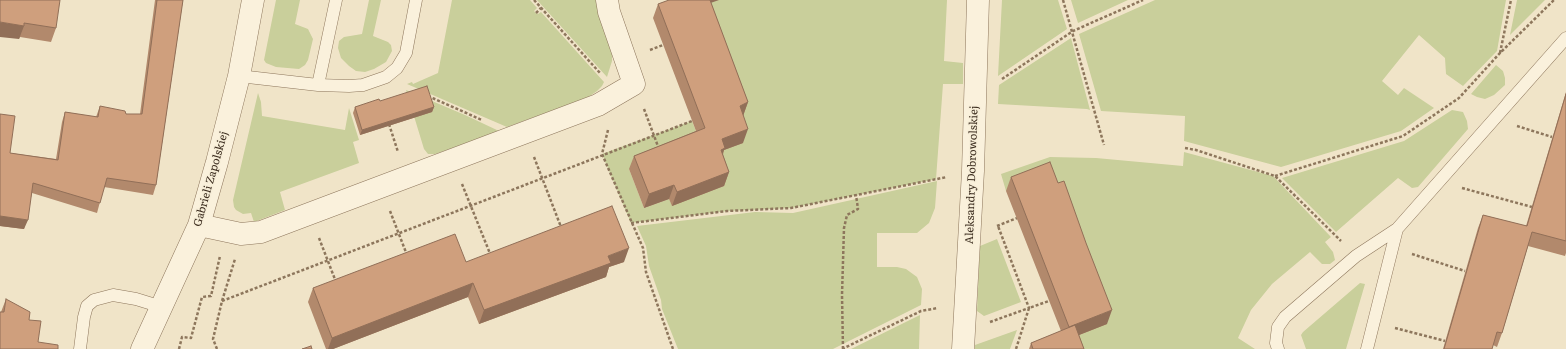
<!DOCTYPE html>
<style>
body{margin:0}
canvas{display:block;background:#f0e4c8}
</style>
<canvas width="1566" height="349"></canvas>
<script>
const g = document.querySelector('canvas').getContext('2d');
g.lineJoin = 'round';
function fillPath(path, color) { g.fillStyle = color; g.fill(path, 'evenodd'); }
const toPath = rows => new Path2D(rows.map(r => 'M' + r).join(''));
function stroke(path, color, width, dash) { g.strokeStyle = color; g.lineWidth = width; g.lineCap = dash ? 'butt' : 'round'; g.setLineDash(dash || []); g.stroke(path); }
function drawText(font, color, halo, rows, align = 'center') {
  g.font = font + ' Literata,serif'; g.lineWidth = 3; g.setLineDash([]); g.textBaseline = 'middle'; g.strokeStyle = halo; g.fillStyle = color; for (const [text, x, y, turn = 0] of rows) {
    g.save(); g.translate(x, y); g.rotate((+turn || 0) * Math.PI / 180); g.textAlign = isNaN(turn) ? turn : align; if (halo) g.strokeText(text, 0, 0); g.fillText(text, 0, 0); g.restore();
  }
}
const green = toPath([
 [276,0,300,0,295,24,308,29,313,39,308,60,305,65,299,69,276,67,266,63,264,60],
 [369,0,381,0,373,36,388,42,391,45,392,51,386,62,374,69,365,72,356,71,349,66,341,58,338,48,339,41,344,37,362,34],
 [452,0,530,0,537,8,534,11,536,13,538,14,541,12,604,82,602,86,597,91,587,98,507,127,407,84,412,82,413,84,438,73],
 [537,0,597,0,598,9,612,50,612,61,607,77],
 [701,0,947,0,944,61,963,63,963,84,943,84,936,179,791,208,727,211,631,223,602,154,692,121,703,149,629,169,644,208,669,199,672,205,724,186],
 [1002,0,1058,0,1067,29,998,76],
 [1071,0,1128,0,1078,23],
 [1155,0,1506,0,1497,51,1463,86,1446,74,1445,58,1419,35,1382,81,1398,95,1404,88,1434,108,1401,131,1281,167,1184,141,1185,116,1101,111,1079,34],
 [1517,0,1545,0,1510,35],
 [1071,38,1090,110,1087,109,998,104,999,85],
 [1496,65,1503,71,1505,78,1505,85,1494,95,1485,99,1477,97,1471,94],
 [406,90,465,115,499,131,450,149,435,154,428,154,424,149],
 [258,93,261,102,262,116,345,130,349,108,359,140,353,142,359,163,280,192,285,210,254,222,251,213,243,214,236,210,234,207,233,200],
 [1452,110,1463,112,1467,121,1468,129,1418,187,1412,188,1398,178,1336,232,1282,178,1404,141],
 [1184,152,1273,176,1331,237,1325,242,1333,252,1335,260,1330,264,1322,264,1310,252,1272,284,1251,310,1238,338,1255,349,1074,349,1070,339,1107,323,1045,176,1006,191,1001,174,1050,157,1096,158,1183,166],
 [937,181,935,208,929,223,917,233,877,233,877,267,897,267,906,269,917,277,922,289,921,305,833,349,678,349,662,309,661,300,649,266,646,246,637,226,755,212,793,213],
 [997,239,1021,302,984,316,977,311,980,246],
 [1360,283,1365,284,1346,349,1306,349,1301,335,1303,332],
 [920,315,919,349,851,349],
 [1017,330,1010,349,975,349,975,345]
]);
const path = toPath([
 [534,0,600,73],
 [1063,0,1104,145],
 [536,13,541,8],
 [650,50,663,45],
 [1500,53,1511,0],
 [1002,79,1073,31,1143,0],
 [428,96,482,120],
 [644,109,659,149],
 [389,124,398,152],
 [1517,126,1552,137],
 [608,130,602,154,643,248,646,272,673,349],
 [1185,148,1196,150,1275,176,1341,241],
 [534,157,561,227],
 [1275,176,1403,136,1459,98,1500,53,1554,0],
 [462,184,491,256],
 [1462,188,1532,207],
 [390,211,407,255],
 [631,223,727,211,791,208,947,177],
 [997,226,1017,218],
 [319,238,336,282],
 [1412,254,1465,271],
 [222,301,692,121],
 [990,322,1029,308,998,226],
 [1395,328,1445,341],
 [179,349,182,337,191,338,202,297,211,296,220,256],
 [217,349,213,339,222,301,235,259],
 [842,349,921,311,938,308],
 [843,349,842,295,844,228,847,215,858,209,856,195],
 [1016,349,1029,308,1049,301]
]);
const service = toPath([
 [239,76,318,85,349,86,363,85,386,77,397,68,406,53,416,0],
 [318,85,336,0],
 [80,349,84,317,87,306,94,300,113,295,136,299,162,307],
 [1278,349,1276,343,1278,327,1285,317,1356,256,1397,229,1566,38],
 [1367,349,1397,229]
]);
const minor = toPath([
 [199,225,241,234,261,232,598,105,634,84,609,12,607,0],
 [142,349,199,225,217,162,239,76,253,0],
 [963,349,973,171,978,0]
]);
const wall = toPath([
 [0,0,56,28,51,42,20,37,19,39],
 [155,0,183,0,156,185,153,195,104,187,97,213,32,193,24,229,0,226,0,114,10,153,56,159,62,122,65,112,96,117,100,106,126,114,140,114],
 [711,3,748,102,743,116,743,143,724,150,723,155,729,172,724,186,672,206,669,199,644,208,629,169,634,156,696,131,653,18,658,4],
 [1566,92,1566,253,1565,256,1528,246,1502,333,1497,347,1493,345,1492,349,1443,349,1478,228,1483,215,1526,226],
 [380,101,434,107,432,112,360,135,353,113,355,107],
 [1011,177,1107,324,1079,335,1084,349,1029,349,1031,343,1061,331,1006,191],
 [466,262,624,262,609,267,606,277,479,324,468,297,333,349,326,349,308,302,313,288],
 [6,299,0,349,1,312]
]);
const shadedWall = toPath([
 [704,0,719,0,702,6],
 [0,22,24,26,19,39,0,37],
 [748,102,743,116,740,106],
 [434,107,432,112,360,135,362,130],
 [748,129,743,143,724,150,720,161,722,139],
 [729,172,724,186,672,206,677,192],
 [674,185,669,199,644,208,649,194],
 [0,216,28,220,24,229,0,226],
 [629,248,624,262,609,267,606,277,479,324,484,310,608,256],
 [473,283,468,297,333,349,328,349,332,338],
 [1112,310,1107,324,1064,341,1069,327]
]);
const building = toPath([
 [0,0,60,0,56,28,24,23,24,26,0,22,0,0],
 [157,0,183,0,156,185,107,178,100,203,33,183,28,220,0,216,0,114,15,116,10,153,58,160,65,112,98,117,100,106,125,111,126,114,142,114,157,0],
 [669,0,710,0,748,102,740,106,748,129,722,139,725,148,721,150,729,172,677,192,674,185,649,194,634,156,705,128,658,4,669,0],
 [427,86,434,107,362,130,355,107,379,99,380,101,427,86],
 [1566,94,1566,241,1532,232,1502,333,1497,332,1492,349,1444,349,1483,215,1527,226,1566,94],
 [1050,162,1058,183,1064,181,1086,243,1112,310,1069,327,1011,177,1050,162],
 [612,206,629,248,608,256,611,263,484,310,473,283,332,338,313,288,455,234,466,262,612,206],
 [6,299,30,312,29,320,41,321,38,342,58,345,58,349,0,349,0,312,4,312,6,299],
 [1075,325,1084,349,1033,349,1031,343,1075,325],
 [311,346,312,349,302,349,311,346]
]);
const streetNames = [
 ["Aleksandry Dobrowolskiej",972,175,-88],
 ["Gabrieli Zapolskiej",211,179,-74]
];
fillPath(green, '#c9cf9b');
stroke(service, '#8d765c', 13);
stroke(minor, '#8d765c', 23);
stroke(path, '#8d765c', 2.5, [3, 2]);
stroke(service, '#faf1dc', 12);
stroke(minor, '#faf1dc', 22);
fillPath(wall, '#b2896c');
fillPath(shadedWall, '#916f58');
fillPath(building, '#cf9f7d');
stroke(building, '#916f58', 1);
drawText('11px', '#3d2e20', '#f7eed8', streetNames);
</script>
